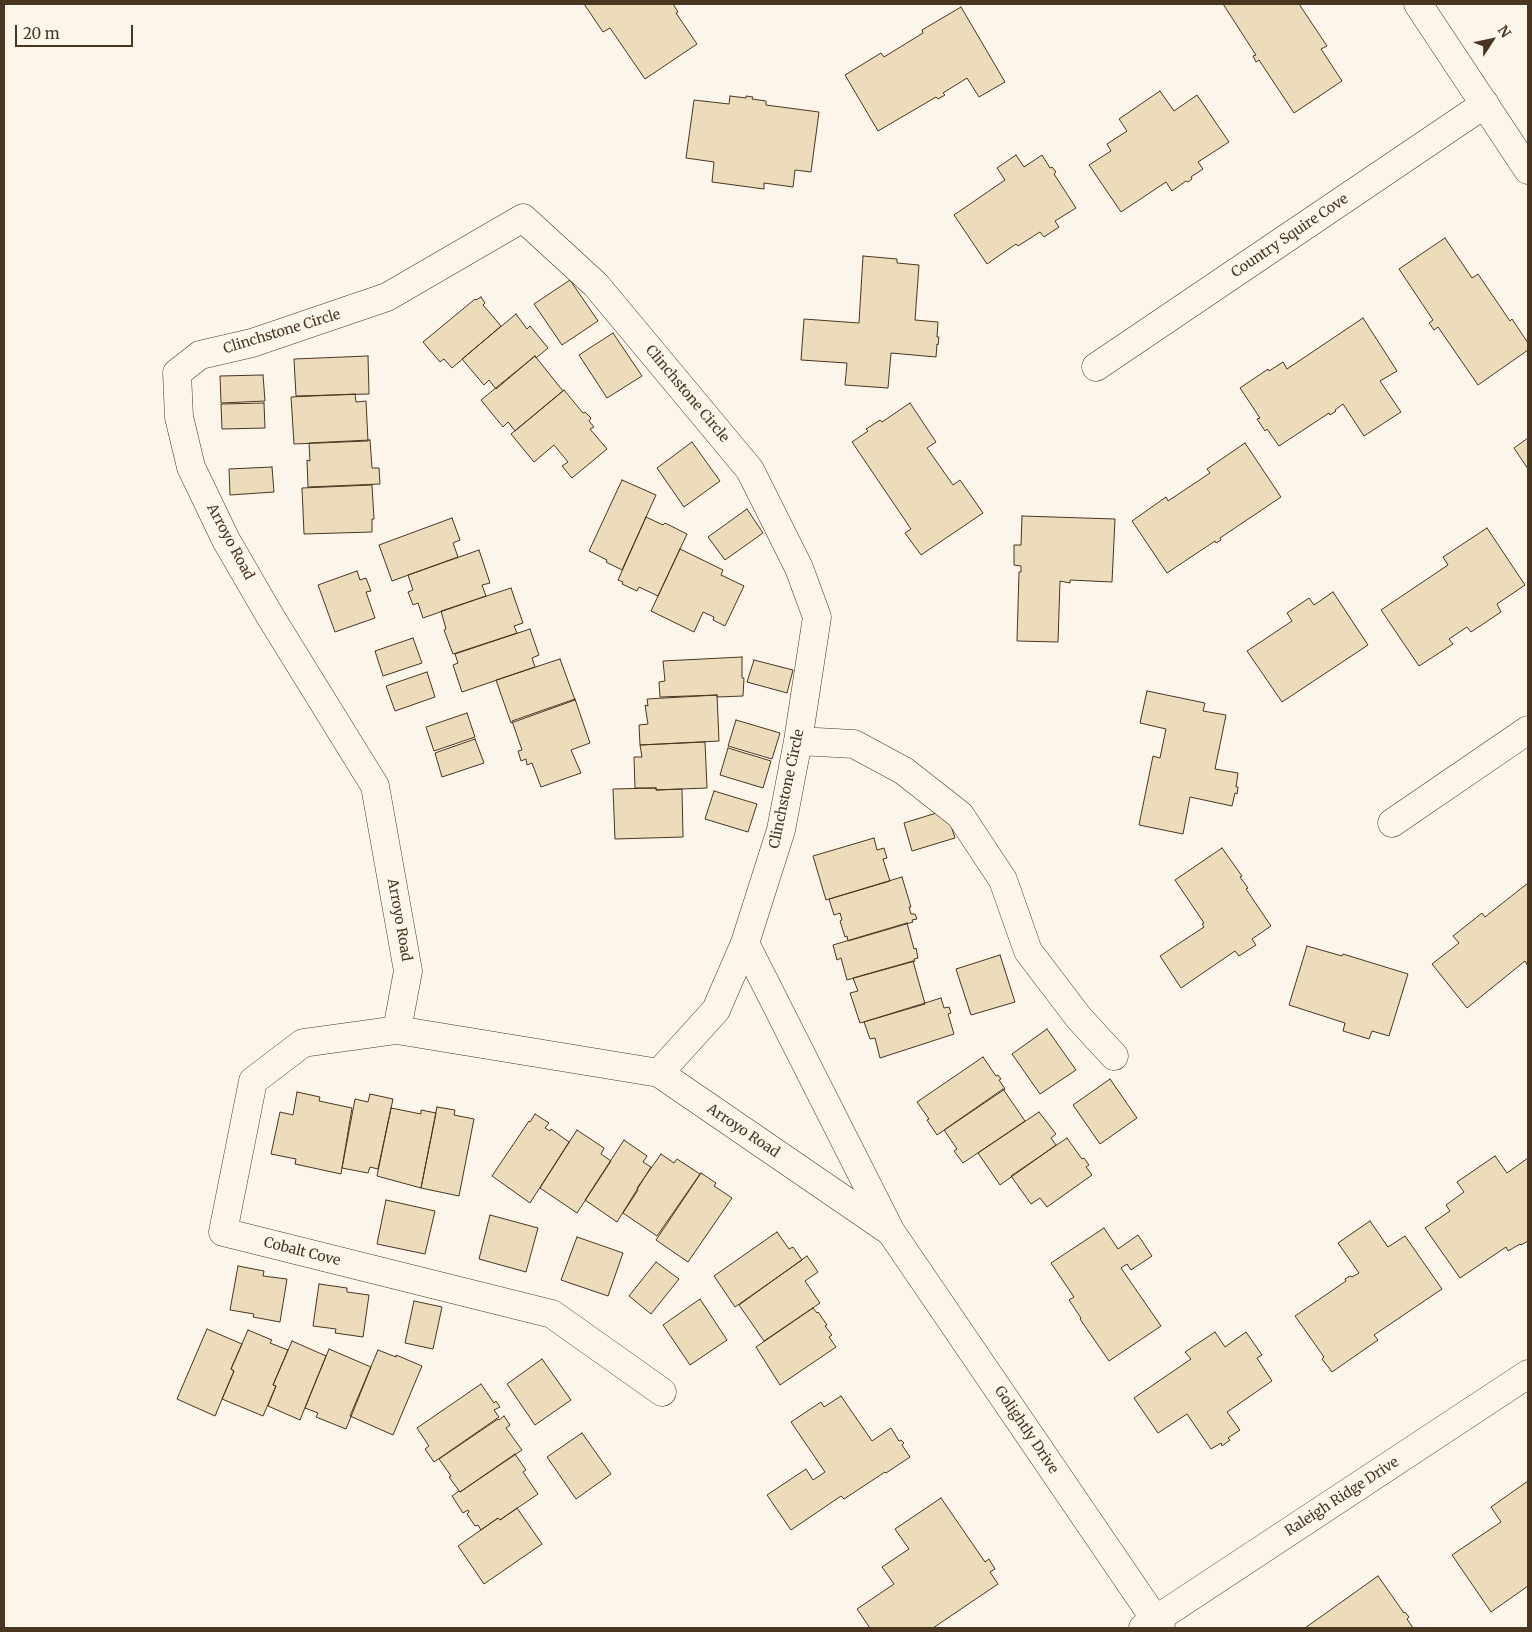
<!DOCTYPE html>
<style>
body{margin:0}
#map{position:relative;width:1532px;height:1632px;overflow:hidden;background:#fbf6e9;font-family:Merriweather,serif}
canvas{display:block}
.frame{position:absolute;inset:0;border:5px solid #4a3520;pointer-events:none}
.north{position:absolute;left:1467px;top:15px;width:50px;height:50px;-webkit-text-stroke:4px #fbf6e9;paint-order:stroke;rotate:55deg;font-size:14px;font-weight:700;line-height:20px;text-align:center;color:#4a3520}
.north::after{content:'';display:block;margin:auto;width:18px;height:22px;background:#4a3520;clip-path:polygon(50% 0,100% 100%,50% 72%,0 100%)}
.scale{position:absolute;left:15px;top:25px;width:118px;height:22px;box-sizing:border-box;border:2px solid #4a3520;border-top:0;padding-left:6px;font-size:15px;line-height:18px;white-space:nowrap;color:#4a3520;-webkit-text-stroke:4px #fbf6e9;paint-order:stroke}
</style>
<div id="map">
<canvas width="1532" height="1632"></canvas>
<div class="frame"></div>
<div class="north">N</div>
<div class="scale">20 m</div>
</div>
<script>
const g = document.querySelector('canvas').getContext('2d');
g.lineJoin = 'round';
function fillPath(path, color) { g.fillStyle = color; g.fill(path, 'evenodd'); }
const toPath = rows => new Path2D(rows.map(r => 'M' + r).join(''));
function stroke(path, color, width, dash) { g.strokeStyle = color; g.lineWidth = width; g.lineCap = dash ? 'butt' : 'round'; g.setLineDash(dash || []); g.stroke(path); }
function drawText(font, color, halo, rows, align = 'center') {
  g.font = font + ' Merriweather,serif'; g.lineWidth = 4; g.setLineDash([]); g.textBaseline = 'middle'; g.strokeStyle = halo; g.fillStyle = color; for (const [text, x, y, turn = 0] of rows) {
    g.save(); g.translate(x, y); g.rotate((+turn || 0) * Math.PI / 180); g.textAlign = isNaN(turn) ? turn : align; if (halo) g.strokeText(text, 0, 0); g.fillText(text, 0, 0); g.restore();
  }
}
const building = toPath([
 [584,4,673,4,678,12,676,13,697,44,645,79,610,28,603,32,584,4],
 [1223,4,1299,4,1327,46,1321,49,1342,81,1294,113,1259,60,1256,62,1253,56,1256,55,1223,4],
 [961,7,1005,82,979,97,967,78,943,93,945,95,938,99,936,97,878,131,845,75,881,53,884,57,923,33,922,30,961,7],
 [1160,91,1174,111,1197,95,1229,142,1198,162,1203,169,1191,177,1192,179,1188,182,1186,181,1172,191,1166,182,1121,212,1089,165,1111,151,1107,144,1127,131,1119,119,1160,91],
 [730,96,746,98,746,96,753,97,752,99,766,101,766,105,819,112,811,172,795,170,793,187,764,183,764,189,712,182,714,162,686,158,694,100,729,104,730,96],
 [1016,155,1024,167,1042,155,1050,168,1052,167,1056,172,1054,174,1076,208,1055,221,1059,227,1044,237,1040,232,1018,246,1016,244,987,264,954,215,1005,180,997,168,1016,155],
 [1445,238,1472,278,1478,274,1510,321,1512,319,1528,343,1528,350,1478,385,1438,327,1434,330,1429,323,1433,320,1399,269,1445,238],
 [863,256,897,259,897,263,919,265,915,320,938,322,937,337,939,337,938,345,937,344,936,357,891,353,888,388,845,385,847,363,801,360,804,319,859,323,863,256],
 [570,280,598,321,562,345,534,304,570,280],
 [481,297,485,303,483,305,501,326,452,368,444,359,440,362,423,342,475,299,476,300,481,297],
 [516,314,527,329,530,326,548,348,536,358,535,356,496,389,489,380,484,385,462,359,516,314],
 [1363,318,1397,371,1380,381,1401,412,1364,436,1343,404,1335,410,1336,411,1330,415,1329,413,1279,446,1267,429,1265,431,1257,419,1260,418,1240,388,1268,369,1269,371,1283,362,1287,369,1363,318],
 [613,333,642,376,607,398,579,355,613,333],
 [368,356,369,394,296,396,294,359,368,356],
 [535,356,563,391,515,431,508,422,503,427,481,400,535,356],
 [263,375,265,401,221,403,220,376,263,375],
 [564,390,583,413,585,412,591,418,589,421,594,427,590,429,607,449,572,478,562,466,568,462,554,445,534,462,511,434,564,390],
 [355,394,356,402,366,401,368,441,294,444,291,397,355,394],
 [264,403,265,428,222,429,221,404,264,403],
 [910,403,936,442,927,448,953,485,960,480,983,513,921,555,905,533,911,529,852,442,868,431,866,429,880,420,882,422,910,403],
 [1528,438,1528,469,1514,448,1528,438],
 [370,440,372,468,379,468,380,484,308,487,307,460,310,461,309,443,370,440],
 [692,442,720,481,684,507,657,468,692,442],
 [1245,443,1281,497,1220,538,1221,540,1216,543,1215,541,1167,573,1132,521,1166,497,1168,501,1210,473,1207,469,1245,443],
 [272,467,274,492,230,495,229,469,272,467],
 [622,480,656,495,622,570,606,562,607,560,589,551,622,480],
 [372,485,374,519,372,519,372,532,304,534,302,488,372,485],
 [747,509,763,533,725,560,708,537,747,509],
 [1022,516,1115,519,1112,582,1070,580,1070,583,1060,581,1058,642,1017,641,1019,572,1021,572,1021,566,1014,565,1014,545,1021,545,1022,516],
 [646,517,663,525,665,523,687,534,658,596,639,587,637,591,622,584,623,582,618,580,646,517],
 [452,518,460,540,453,543,458,557,392,581,379,545,452,518],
 [1487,528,1525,585,1497,604,1501,612,1471,632,1467,627,1449,639,1453,644,1419,666,1381,610,1448,565,1443,557,1487,528],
 [680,549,723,570,721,575,744,586,725,626,713,620,714,617,703,612,694,632,651,611,680,549],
 [479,550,490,583,482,585,486,596,423,618,418,603,413,605,408,592,413,590,408,575,479,550],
 [357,571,360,580,366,578,371,591,366,592,375,618,335,632,318,585,357,571],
 [511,588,523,623,514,626,517,633,453,654,444,630,446,629,441,611,511,588],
 [1333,592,1368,645,1282,702,1247,651,1292,621,1287,613,1309,598,1314,605,1333,592],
 [530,629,539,655,532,658,535,667,462,692,453,665,458,663,455,654,530,629],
 [413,638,422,663,383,676,375,651,413,638],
 [742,657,742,678,744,678,743,696,717,697,717,695,660,697,659,682,665,681,663,661,742,657],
 [560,659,575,700,511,723,496,680,560,659],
 [754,660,793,670,787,693,747,682,754,660],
 [427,672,435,697,395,711,386,686,427,672],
 [1147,691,1205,703,1203,711,1226,715,1215,769,1238,773,1236,787,1238,787,1237,794,1235,793,1232,806,1190,797,1183,834,1139,825,1153,756,1160,758,1166,729,1140,723,1147,691],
 [717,695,719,741,640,745,639,725,648,724,645,705,648,706,647,699,717,695],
 [575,699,590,743,571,750,581,773,541,787,532,763,527,765,526,759,521,761,518,751,522,750,512,721,575,699],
 [467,713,475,737,434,751,426,727,467,713],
 [736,720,780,733,772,759,728,746,736,720],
 [475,739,484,763,442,777,435,753,475,739],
 [705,742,707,788,656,790,656,788,635,788,634,757,642,757,640,745,705,742],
 [728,748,771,761,763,788,720,775,728,748],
 [656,788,656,790,682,789,683,837,615,839,613,789,656,788],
 [714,791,757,804,748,832,705,819,714,791],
 [946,810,955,838,912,851,904,823,946,810],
 [874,838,877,850,884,848,887,858,883,859,890,881,826,900,813,856,874,838],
 [1222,848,1242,876,1240,877,1248,888,1246,889,1271,926,1252,939,1256,945,1239,956,1235,951,1181,988,1160,956,1204,927,1202,924,1204,923,1175,880,1222,848],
 [902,877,911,907,909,907,911,914,915,914,917,919,912,920,913,922,848,941,847,936,845,937,840,921,842,920,840,913,834,915,829,899,902,877],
 [1528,883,1528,966,1525,961,1467,1008,1432,964,1459,943,1453,936,1482,913,1485,917,1528,883],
 [907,923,914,949,916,948,918,958,914,959,915,961,847,980,841,958,837,960,833,945,907,923],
 [1307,946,1342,956,1343,954,1408,974,1389,1036,1372,1031,1369,1039,1343,1031,1345,1023,1289,1005,1307,946],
 [1000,955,1015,1002,971,1015,956,969,1000,955],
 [913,961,925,1004,860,1023,850,993,858,991,853,978,913,961],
 [941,998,944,1008,949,1007,951,1013,948,1014,954,1034,880,1058,875,1038,870,1039,864,1022,941,998],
 [1047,1029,1076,1070,1040,1094,1012,1054,1047,1029],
 [983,1057,996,1076,998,1075,1001,1079,999,1080,1005,1089,937,1135,927,1120,929,1119,917,1102,983,1057],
 [1110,1079,1137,1118,1100,1144,1073,1105,1110,1079],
 [1003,1089,1025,1121,963,1163,954,1151,957,1149,944,1130,1003,1089],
 [297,1092,320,1097,319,1101,352,1108,341,1174,295,1164,296,1159,271,1154,280,1112,293,1115,297,1092],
 [370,1094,393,1099,378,1169,370,1167,368,1173,342,1168,355,1099,368,1102,370,1094],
 [437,1107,455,1110,454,1115,474,1119,459,1196,421,1188,437,1107],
 [391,1108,421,1114,421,1110,436,1113,421,1188,377,1176,391,1108],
 [1039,1112,1056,1134,1051,1138,1056,1145,1000,1185,978,1153,1039,1112],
 [535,1114,549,1123,545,1128,550,1131,551,1129,569,1142,530,1203,492,1176,529,1121,530,1122,535,1114],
 [577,1130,604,1148,601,1154,611,1161,577,1213,540,1188,577,1130],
 [1067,1138,1082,1159,1084,1158,1089,1165,1086,1167,1092,1175,1047,1207,1040,1198,1031,1204,1011,1176,1067,1138],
 [624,1140,647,1156,643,1162,651,1167,617,1222,585,1200,624,1140],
 [661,1154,674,1163,677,1159,700,1174,657,1236,623,1213,638,1190,637,1188,661,1154],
 [1495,1156,1507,1173,1528,1158,1528,1241,1521,1245,1520,1244,1508,1251,1506,1247,1460,1278,1425,1228,1450,1211,1446,1205,1464,1192,1457,1182,1495,1156],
 [701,1173,716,1183,714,1186,732,1198,688,1262,656,1240,701,1173],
 [386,1200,435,1211,425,1254,377,1244,386,1200],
 [490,1215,538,1228,526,1272,479,1259,490,1215],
 [1370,1221,1388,1247,1405,1236,1442,1289,1374,1335,1378,1340,1332,1372,1322,1359,1324,1357,1295,1316,1346,1281,1345,1279,1350,1276,1352,1277,1359,1273,1338,1243,1370,1221],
 [1104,1228,1118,1249,1138,1235,1152,1256,1131,1270,1127,1264,1121,1268,1161,1326,1109,1361,1080,1319,1081,1318,1069,1300,1074,1297,1051,1263,1104,1228],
 [777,1232,789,1249,793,1247,802,1260,735,1307,714,1276,777,1232],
 [577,1237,623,1253,608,1296,561,1280,577,1237],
 [807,1256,818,1272,805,1281,820,1303,764,1341,739,1305,807,1256],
 [656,1262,679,1279,651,1314,629,1296,656,1262],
 [238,1266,264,1271,263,1276,287,1279,280,1322,253,1317,254,1314,230,1310,238,1266],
 [319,1284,347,1288,347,1292,369,1295,363,1337,335,1333,336,1329,313,1326,319,1284],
 [700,1299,727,1340,690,1365,663,1325,700,1299],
 [414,1301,442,1307,433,1349,405,1343,414,1301],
 [813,1308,817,1313,818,1312,827,1325,825,1326,832,1335,829,1337,836,1347,780,1385,756,1347,813,1308],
 [207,1329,242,1344,231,1369,234,1371,215,1416,177,1399,207,1329],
 [248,1330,272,1340,270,1343,288,1350,273,1385,276,1386,263,1416,222,1399,234,1371,231,1369,248,1330],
 [1215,1332,1225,1347,1246,1332,1262,1355,1257,1358,1272,1381,1227,1412,1240,1430,1228,1438,1230,1440,1222,1446,1221,1443,1211,1449,1187,1414,1158,1433,1134,1398,1191,1359,1185,1352,1215,1332],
 [292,1341,326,1356,300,1420,268,1406,276,1386,273,1385,292,1341],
 [329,1349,371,1367,346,1429,316,1417,318,1413,305,1408,329,1349],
 [378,1350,396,1357,396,1355,422,1366,393,1435,350,1416,378,1350],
 [542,1359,571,1400,535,1425,507,1384,542,1359],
 [481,1384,494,1403,496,1401,500,1407,494,1410,499,1417,434,1462,425,1449,429,1446,417,1428,481,1384],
 [841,1396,872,1441,891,1428,899,1441,901,1440,904,1443,902,1445,910,1457,886,1473,885,1472,844,1499,841,1496,791,1530,767,1495,806,1469,813,1480,825,1472,791,1422,821,1402,824,1407,841,1396],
 [504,1416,510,1425,506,1428,522,1450,460,1492,449,1477,451,1476,439,1459,498,1419,499,1420,504,1416],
 [582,1433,611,1474,576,1499,547,1457,582,1433],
 [515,1454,526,1470,523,1472,538,1494,500,1520,498,1518,481,1530,478,1525,475,1526,467,1514,469,1512,468,1510,463,1513,452,1496,459,1491,460,1492,515,1454],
 [1528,1481,1528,1586,1491,1612,1452,1555,1501,1522,1491,1507,1528,1481],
 [941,1498,985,1562,989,1559,995,1569,990,1572,998,1584,933,1628,870,1628,857,1609,894,1584,882,1567,909,1549,895,1529,941,1498],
 [517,1508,542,1544,484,1584,458,1546,498,1518,500,1520,517,1508],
 [1378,1576,1404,1613,1405,1612,1409,1617,1407,1619,1413,1628,1305,1628,1378,1576]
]);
const minor = toPath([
 [1418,4,1528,170],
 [1096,367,1485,104],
 [798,741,854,744,904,771,960,815,1003,880,1028,951,1079,1018,1114,1056],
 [1392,823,1528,730],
 [397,1030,303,1043,253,1081,223,1232,552,1314,662,1392],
 [659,1073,716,1010,745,943],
 [891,1232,659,1073,397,1030,408,971,375,786,270,616,226,540,191,467,179,417,177,373,200,355,252,343,387,297,523,218,596,285,750,470,799,568,817,617,798,741,781,830,745,943,891,1232,1161,1628],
 [1143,1628,1528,1374]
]);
const streetNames = [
 ["Country Squire Cove",1290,236,-34],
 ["Clinchstone Circle",282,332,-17],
 ["Clinchstone Circle",687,394,50],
 ["Arroyo Road",230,542,62],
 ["Clinchstone Circle",787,789,-78],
 ["Arroyo Road",399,920,80],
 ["Arroyo Road",743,1131,34],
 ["Cobalt Cove",302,1252,14],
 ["Golightly Drive",1026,1430,56],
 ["Raleigh Ridge Drive",1342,1497,-33]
];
fillPath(building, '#ecdcbc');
stroke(building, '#4a3520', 1);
stroke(minor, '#4a3520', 29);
stroke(minor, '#fbf6e9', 28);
drawText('14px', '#4a3520', '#fbf6e9', streetNames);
</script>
